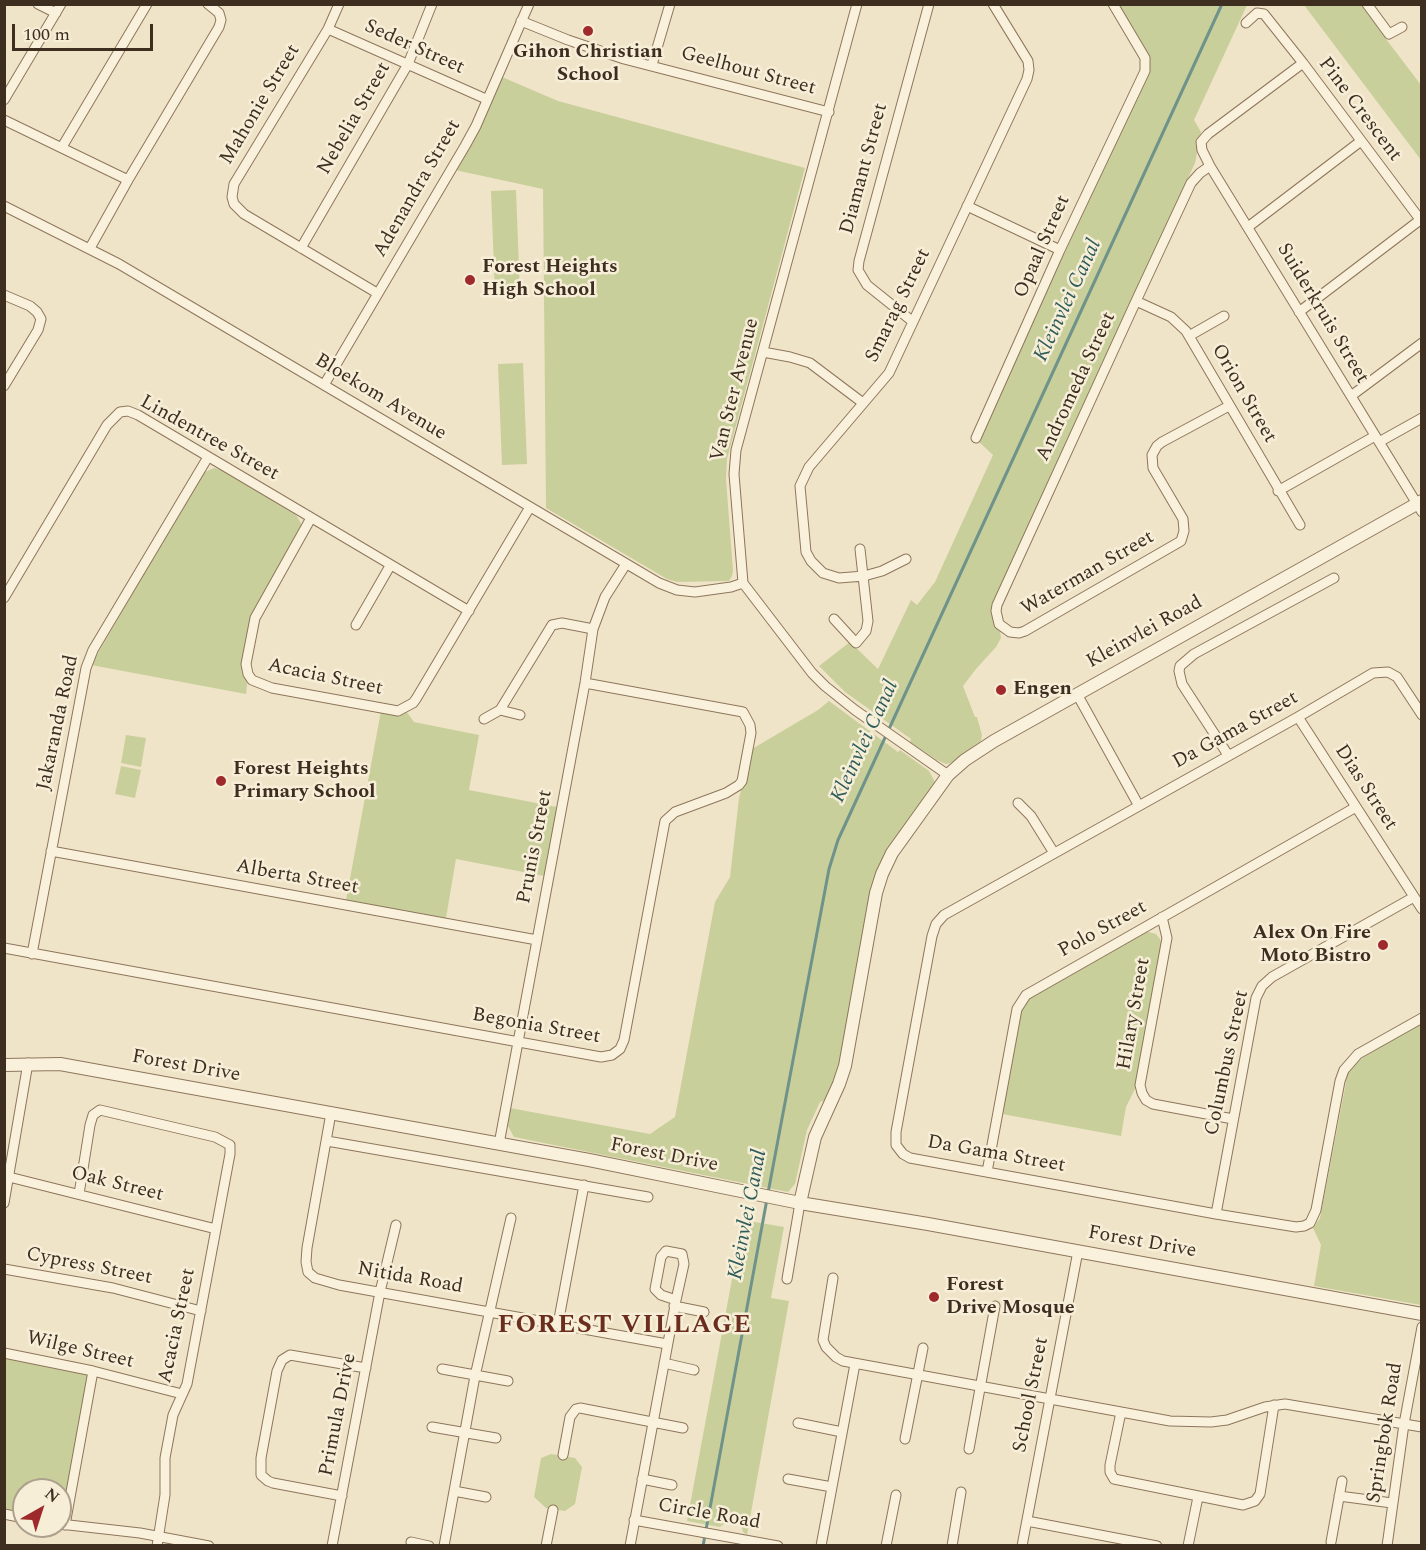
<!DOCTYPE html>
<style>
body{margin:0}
#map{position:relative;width:1426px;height:1550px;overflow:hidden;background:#f0e4c8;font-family:Spectral,serif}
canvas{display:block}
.frame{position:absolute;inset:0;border:6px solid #3d2e20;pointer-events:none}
.north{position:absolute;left:12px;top:1478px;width:60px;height:60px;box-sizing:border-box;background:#f7eed8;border:2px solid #ada18e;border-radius:50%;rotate:39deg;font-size:16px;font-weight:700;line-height:24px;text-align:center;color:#3d2e20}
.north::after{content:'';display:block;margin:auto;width:21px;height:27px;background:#9e2a2b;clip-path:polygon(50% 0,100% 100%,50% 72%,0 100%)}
.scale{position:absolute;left:12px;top:24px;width:141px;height:27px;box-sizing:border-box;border:3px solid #3d2e20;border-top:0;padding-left:8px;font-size:18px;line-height:21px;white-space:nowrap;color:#3d2e20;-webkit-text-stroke:4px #f7eed8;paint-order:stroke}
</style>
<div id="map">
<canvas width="1426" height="1550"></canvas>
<div class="frame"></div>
<div class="north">N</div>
<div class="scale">100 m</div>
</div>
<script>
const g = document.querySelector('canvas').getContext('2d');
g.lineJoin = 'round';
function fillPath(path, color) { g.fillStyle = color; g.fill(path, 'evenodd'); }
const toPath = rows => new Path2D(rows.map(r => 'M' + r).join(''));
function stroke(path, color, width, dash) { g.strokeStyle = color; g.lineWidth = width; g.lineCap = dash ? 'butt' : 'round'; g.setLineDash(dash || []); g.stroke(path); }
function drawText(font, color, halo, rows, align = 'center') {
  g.font = font + ' Spectral,serif'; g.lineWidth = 5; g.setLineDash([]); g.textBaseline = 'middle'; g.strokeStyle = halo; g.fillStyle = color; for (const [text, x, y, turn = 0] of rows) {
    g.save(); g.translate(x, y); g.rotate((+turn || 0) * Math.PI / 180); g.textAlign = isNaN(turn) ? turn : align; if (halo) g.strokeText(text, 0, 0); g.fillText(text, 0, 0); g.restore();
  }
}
const green = toPath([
 [1118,5,1247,5,1194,120,1201,132,1195,163,992,604,991,614,1000,631,1001,638,996,647,976,669,963,686,975,717,977,717,982,735,981,741,951,763,946,764,937,760,910,742,911,739,845,692,819,666,850,642,878,669,911,600,917,605,935,582,993,455,978,441,1149,70,1150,62,1148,54],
 [1304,5,1363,5,1387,36,1386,39,1421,85,1421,160],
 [502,77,558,101,805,168,727,459,726,479,733,571,732,576,729,581,677,582,667,579,546,508,543,189,455,170],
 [516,190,520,292,495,293,491,191],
 [523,363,527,464,502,465,498,364],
 [214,468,221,470,296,515,302,525,256,609,246,694,91,665,203,473],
 [829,701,898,752,900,750,929,771,935,782,888,849,838,1068,827,1097,824,1101,820,1102,807,1130,795,1184,788,1192,514,1137,508,1126,510,1108,650,1134,675,1117,715,902,730,877,739,798,752,749,818,710],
 [381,711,406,711,414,722,479,735,469,790,557,807,544,876,456,859,446,918,346,900],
 [126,735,146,738,141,767,121,763],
 [121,766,141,770,135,798,115,794],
 [1145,931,1156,934,1160,939,1162,946,1136,1087,1126,1107,1121,1136,1002,1114,1022,1008,1026,999],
 [1421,1021,1421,1305,1314,1286,1321,1245,1313,1228,1320,1218,1348,1072,1358,1061],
 [743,1220,784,1227,771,1298,789,1301,747,1535,743,1532,741,1525,726,1522,720,1527,687,1521],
 [4,1358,88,1375,62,1519,60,1521,60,1490,24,1490,24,1515,5,1511],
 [551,1454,575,1458,582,1467,575,1504,565,1511,546,1508,534,1497,541,1458]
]);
const stream = toPath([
 [768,1193,829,869,838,840,1222,4],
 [703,1546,767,1199]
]);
const minor = toPath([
 [38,4,56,13],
 [339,4,328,29,234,184,232,197,234,204,244,214,377,293],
 [857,4,736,450,734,474,743,583,812,673,825,686,855,710,948,775],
 [1367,4,1389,34,1402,27],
 [521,21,568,40,624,59,829,112],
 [1246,23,1257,13,1264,14,1303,63],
 [328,29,486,99],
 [652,65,670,4],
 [4,100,61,4],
 [4,120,128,180],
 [62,147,147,4],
 [1210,166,1200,173,1191,183,1136,301,997,605,996,611,999,624,1010,632,1019,633,1025,631,1181,541,1184,531,1183,519,1153,468,1152,455,1157,446,1162,442,1229,406],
 [4,206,119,264,659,583,677,590,695,592,731,587,743,583],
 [967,206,1060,250],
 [1422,222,1303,63,1208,134,1201,142,1202,150,1210,166,1422,512],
 [1248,227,1361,141],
 [90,248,128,180,219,27,221,20,219,13,208,4],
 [301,248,408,64,432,4],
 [4,295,30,306,37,312,41,319,38,330,4,386],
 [1136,301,1171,317,1186,331,1300,525],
 [1299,312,1420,220],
 [912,321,867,285,858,270,859,261,929,4],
 [1189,336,1224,316],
 [763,352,790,357,810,363,863,403],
 [324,385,465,146,476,126,529,4],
 [1351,396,1422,343],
 [976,438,1060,250,1145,71,1145,58,1113,4],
 [1379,442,1422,418],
 [1278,491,1375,436],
 [311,518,255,618,246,664,248,674,252,680,272,688,398,711,413,703,416,699,530,507],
 [906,559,882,571,864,576,839,578,823,573,811,561,806,552,800,486,809,467,889,373,1027,79,1029,70,1028,61,993,4],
 [4,598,107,425,120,412,128,411,138,415,469,611],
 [834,619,856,643,866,631,868,621,860,549],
 [356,625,390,566],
 [1077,694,1139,806],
 [500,710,520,715],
 [1422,715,1397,677,1388,672,1373,673,1298,717,944,915,936,924,932,936,896,1132,896,1145,903,1154,910,1158,1216,1214,1296,1227,1304,1226,1310,1223,1316,1210,1340,1081,1344,1070,1358,1054,1422,1018],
 [1298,717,1422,909],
 [484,719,500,710,552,625,562,623,593,629],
 [1228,755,1182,684,1179,671,1180,666,1194,654,1334,578],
 [1018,803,1031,816,1054,853],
 [51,851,537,940],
 [1162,917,1167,938,1140,1085,1142,1093,1146,1100,1153,1104,1233,1119],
 [4,948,601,1057,612,1055,620,1049,624,1040,665,821,675,812,726,793,739,785,742,781,751,733,750,725,743,712,585,683],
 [32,954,86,668,93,650,208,457],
 [331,1113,307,1248,306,1262,308,1272,315,1278,339,1285,667,1344],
 [327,1141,648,1197],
 [499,1144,585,683,593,629,605,597,626,564],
 [987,1172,1017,1009,1026,995,1356,807],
 [9,1177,216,1229],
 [79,1194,90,1125,93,1115,100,1110,215,1137,230,1145,230,1154,187,1384,173,1415,165,1458,165,1495,157,1546],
 [4,1203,28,1063],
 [1216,1214,1256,998,1262,986,1272,977,1414,897],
 [4,1269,113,1288,201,1311],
 [833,1278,823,1340,826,1347,836,1357,843,1361,1170,1421,1211,1422,1227,1420,1265,1407,1285,1404,1422,1427],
 [787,1279,800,1203],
 [674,1306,704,1312],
 [558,1324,584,1185],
 [4,1353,93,1371,182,1394],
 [664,1363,694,1370],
 [442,1369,508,1381],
 [1121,1412,1110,1465,1110,1472,1114,1479,1243,1505,1255,1501,1260,1494,1274,1405],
 [798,1423,842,1432],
 [432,1427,496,1438],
 [905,1439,923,1348],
 [969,1449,995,1306],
 [563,1455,570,1417,576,1409,580,1408,683,1428],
 [642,1479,672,1485],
 [788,1479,832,1487],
 [454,1491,486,1497],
 [342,1496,273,1483,268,1481,261,1475,261,1458,277,1371,282,1360,290,1355,366,1368],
 [1339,1496,1392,1503],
 [4,1514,24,1518],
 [634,1520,778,1546],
 [1027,1521,1157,1546],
 [60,1524,140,1533,209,1546],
 [65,1525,93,1371],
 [411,1542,429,1546],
 [1331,1542,1342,1481],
 [332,1546,380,1292,396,1225],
 [444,1546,475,1376,511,1218],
 [546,1546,553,1510],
 [630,1546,676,1300,684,1264,682,1254,666,1251,661,1257,655,1289,661,1295,676,1300],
 [821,1546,855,1364],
 [886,1546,896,1495],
 [952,1546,961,1492],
 [1022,1546,1078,1251],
 [1188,1546,1198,1497],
 [1387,1546,1404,1424,1422,1327]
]);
const tertiary = toPath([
 [4,1065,60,1064,589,1160,800,1203,928,1224,1422,1314],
 [800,1203,815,1137,839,1084,845,1066,876,893,882,874,892,853,948,775,965,760,994,741,1422,501]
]);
const markers = [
 [588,31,6,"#9e2a2b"],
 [470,280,6,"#9e2a2b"],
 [1001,690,6,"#9e2a2b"],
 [221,781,6,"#9e2a2b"],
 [1383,945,6,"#9e2a2b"],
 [934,1297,6,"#9e2a2b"]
];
const streetNames = [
 ["Seder Street",414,48,24],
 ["Geelhout Street",748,72,15],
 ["Mahonie Street",261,105,-59],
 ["Pine Crescent",1359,110,53],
 ["Nebelia Street",355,119,-60],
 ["Diamant Street",865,169,-75],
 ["Adenandra Street",418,189,-60],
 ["Opaal Street",1043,247,-66],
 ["Smarag Street",899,306,-64],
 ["Suiderkruis Street",1322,314,59],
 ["Andromeda Street",1077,387,-65],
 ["Van Ster Avenue",736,390,-76],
 ["Orion Street",1243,394,60],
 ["Bloekom Avenue",380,398,31],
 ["Lindentree Street",209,439,29],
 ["Waterman Street",1088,574,-30],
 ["Kleinvlei Road",1145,633,-29],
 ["Acacia Street",325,678,12],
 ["Jakaranda Road",59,723,-78],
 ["Da Gama Street",1236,731,-29],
 ["Dias Street",1365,788,57],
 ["Prunis Street",536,847,-79],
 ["Alberta Street",297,878,10],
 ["Polo Street",1103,930,-29],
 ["Hilary Street",1135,1014,-80],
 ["Begonia Street",536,1027,10],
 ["Columbus Street",1228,1063,-78],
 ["Forest Drive",186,1067,10],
 ["Da Gama Street",996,1155,10],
 ["Forest Drive",664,1156,11],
 ["Oak Street",117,1185,14],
 ["Forest Drive",1142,1243,10],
 ["Cypress Street",89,1267,11],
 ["Nitida Road",410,1279,10],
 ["Acacia Street",178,1326,-78],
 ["Wilge Street",80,1351,13],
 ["School Street",1032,1395,-79],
 ["Primula Drive",339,1415,-79],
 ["Springbok Road",1386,1433,-81],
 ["Circle Road",709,1515,10]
];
const poiNames = [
 ["Gihon Christian",588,53,"center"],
 ["School",588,76,"center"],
 ["Forest Heights",482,268],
 ["High School",482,291],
 ["Engen",1013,690],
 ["Forest Heights",233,770],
 ["Primary School",233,793],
 ["Alex On Fire",1371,934,"right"],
 ["Moto Bistro",1371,957,"right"],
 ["Forest",946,1286],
 ["Drive Mosque",946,1309]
];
const waterNames = [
 ["Kleinvlei Canal",1069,301,-65],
 ["Kleinvlei Canal",866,742,-65],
 ["Kleinvlei Canal",749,1215,-79]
];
const districtNames = [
 ["FOREST VILLAGE",625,1327]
];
fillPath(green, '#c9cf9b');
stroke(stream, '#6f938a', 3);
stroke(minor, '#8d765c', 11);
stroke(tertiary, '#8d765c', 14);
stroke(minor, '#faf1dc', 9);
stroke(tertiary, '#faf1dc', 12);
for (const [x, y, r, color] of markers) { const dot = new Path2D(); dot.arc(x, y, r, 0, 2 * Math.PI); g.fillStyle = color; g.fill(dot); stroke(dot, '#f7eed8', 2); }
drawText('20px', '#3d2e20', '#f7eed8', streetNames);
drawText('bold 20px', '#3d2e20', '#f7eed8', poiNames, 'left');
drawText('italic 21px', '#2f5d5a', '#f7eed8', waterNames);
g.letterSpacing = '1.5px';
drawText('bold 26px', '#6b2e1e', '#f7eed8', districtNames);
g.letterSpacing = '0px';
</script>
